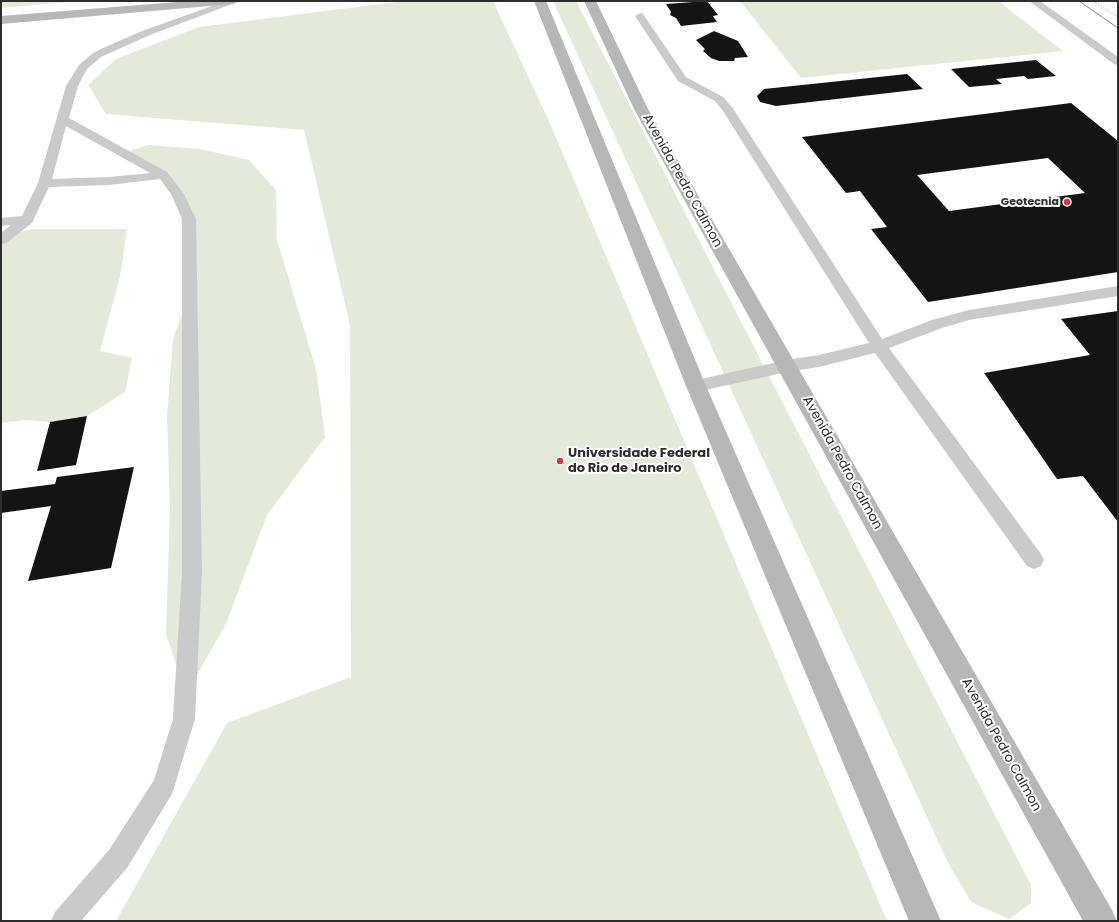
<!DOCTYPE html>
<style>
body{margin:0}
#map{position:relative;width:1119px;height:922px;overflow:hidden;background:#fff;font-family:Poppins,sans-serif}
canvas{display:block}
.frame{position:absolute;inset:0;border:2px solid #2d2d2d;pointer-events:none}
</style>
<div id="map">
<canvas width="1119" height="922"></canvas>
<div class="frame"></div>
</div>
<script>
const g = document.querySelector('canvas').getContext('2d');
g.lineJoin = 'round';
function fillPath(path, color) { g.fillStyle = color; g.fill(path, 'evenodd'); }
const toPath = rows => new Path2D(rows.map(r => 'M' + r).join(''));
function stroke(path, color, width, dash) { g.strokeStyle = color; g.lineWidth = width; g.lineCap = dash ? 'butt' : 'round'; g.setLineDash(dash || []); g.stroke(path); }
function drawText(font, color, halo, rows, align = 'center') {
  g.font = font + ' Poppins,sans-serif'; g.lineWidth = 4; g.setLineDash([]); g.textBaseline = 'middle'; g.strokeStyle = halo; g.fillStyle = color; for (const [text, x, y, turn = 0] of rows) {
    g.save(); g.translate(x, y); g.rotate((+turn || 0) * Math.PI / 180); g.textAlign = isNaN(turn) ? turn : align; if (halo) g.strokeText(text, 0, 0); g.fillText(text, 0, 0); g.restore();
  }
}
const green = toPath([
 [1,1,79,1,1,8],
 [404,1,493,1,549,121,887,921,116,921,227,723,351,677,350,325,304,130,106,114,88,85,116,59,199,27],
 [553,1,576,1,1031,885,1031,903,1009,919,971,902,948,863],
 [740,1,998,1,1063,51,801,78],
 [148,145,200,149,249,160,276,190,277,240,316,369,325,437,267,515,226,624,186,694,166,634,170,508,167,418,173,339,190,291,189,219,163,175,124,153],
 [32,229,127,229,120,277,100,351,132,358,125,392,87,416,50,422,25,420,1,423,1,237]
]);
const building = toPath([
 [707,1,718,15,713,16,717,22,681,26,676,18,670,15,671,12,666,4],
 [714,31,738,41,748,57,735,58,734,61,719,61,711,58,703,51,705,49,696,40],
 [1036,60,1056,76,1028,79,1024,76,996,79,1002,84,969,87,951,69],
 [907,74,923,89,776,106,760,102,757,96,764,89],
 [1071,103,1118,141,1118,272,928,302,871,229,887,227,860,191,846,193,802,137],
 [1048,158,1085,193,949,211,917,175],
 [1118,311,1118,522,1083,476,1057,479,984,373,1090,355,1061,319],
 [87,416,76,465,37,471,50,422],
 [134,467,111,568,28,581,51,506,1,513,1,491,55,484,57,477]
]);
const path = toPath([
 [1093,1,1118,17]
]);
const lane = toPath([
 [226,1,240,1,150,35,101,57,87,69,78,86,69,118,167,172,184,194,196,219,202,572,195,719,172,794,127,868,81,921,51,921,55,912,109,850,154,780,173,719,182,572,182,219,171,194,160,179,109,185,49,187,32,223,6,243,1,244,1,233,11,225,1,226,1,218,22,216,38,183,66,86,79,65,93,53,103,48,142,31,226,1],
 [66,126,150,173,109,177,52,179,66,126],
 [1029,1,1040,1,1118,57,1118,65,1114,64,1029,1],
 [640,13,643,14,686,77,723,97,732,107,882,339,932,320,969,310,1118,286,1118,296,969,320,942,328,889,348,1041,554,1044,560,1041,566,1034,569,1027,566,875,353,819,367,787,372,696,392,690,390,688,386,690,382,696,380,787,360,819,355,869,343,723,111,715,101,678,81,635,16,640,13]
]);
const secondary = toPath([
 [190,1,239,1,233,4,1,24,1,16,190,1],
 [534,1,546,1,706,386,941,921,909,921,686,386,534,1],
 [584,1,596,1,648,109,1112,910,1117,921,1083,921,634,109,584,1]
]);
const tram = toPath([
 [1079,1,1118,28]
]);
const markers = [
 [1067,202,4,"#e0333f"],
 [560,461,4,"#e0333f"]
];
const farPoinames = [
 ["Geotecnia",1059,202]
];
const streetNames = [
 ["Avenida Pedro Calmon",682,181,61],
 ["Avenida Pedro Calmon",842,463,61],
 ["Avenida Pedro Calmon",1001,745,61]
];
const poiNames = [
 ["Universidade Federal",568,454],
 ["do Rio de Janeiro",568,469]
];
fillPath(green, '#e3eada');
fillPath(building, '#141414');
stroke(path, '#cacaca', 1.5, [1, 1]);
fillPath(lane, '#cacaca');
fillPath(secondary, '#b7b7b7');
stroke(tram, '#828282', 1);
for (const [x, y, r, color] of markers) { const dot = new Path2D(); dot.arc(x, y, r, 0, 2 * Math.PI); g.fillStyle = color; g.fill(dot); stroke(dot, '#fff', 1.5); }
drawText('bold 11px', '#2d2d2d', '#fff', farPoinames, 'right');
drawText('13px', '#2d2d2d', '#fff', streetNames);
drawText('bold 13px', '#2d2d2d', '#fff', poiNames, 'left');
</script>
